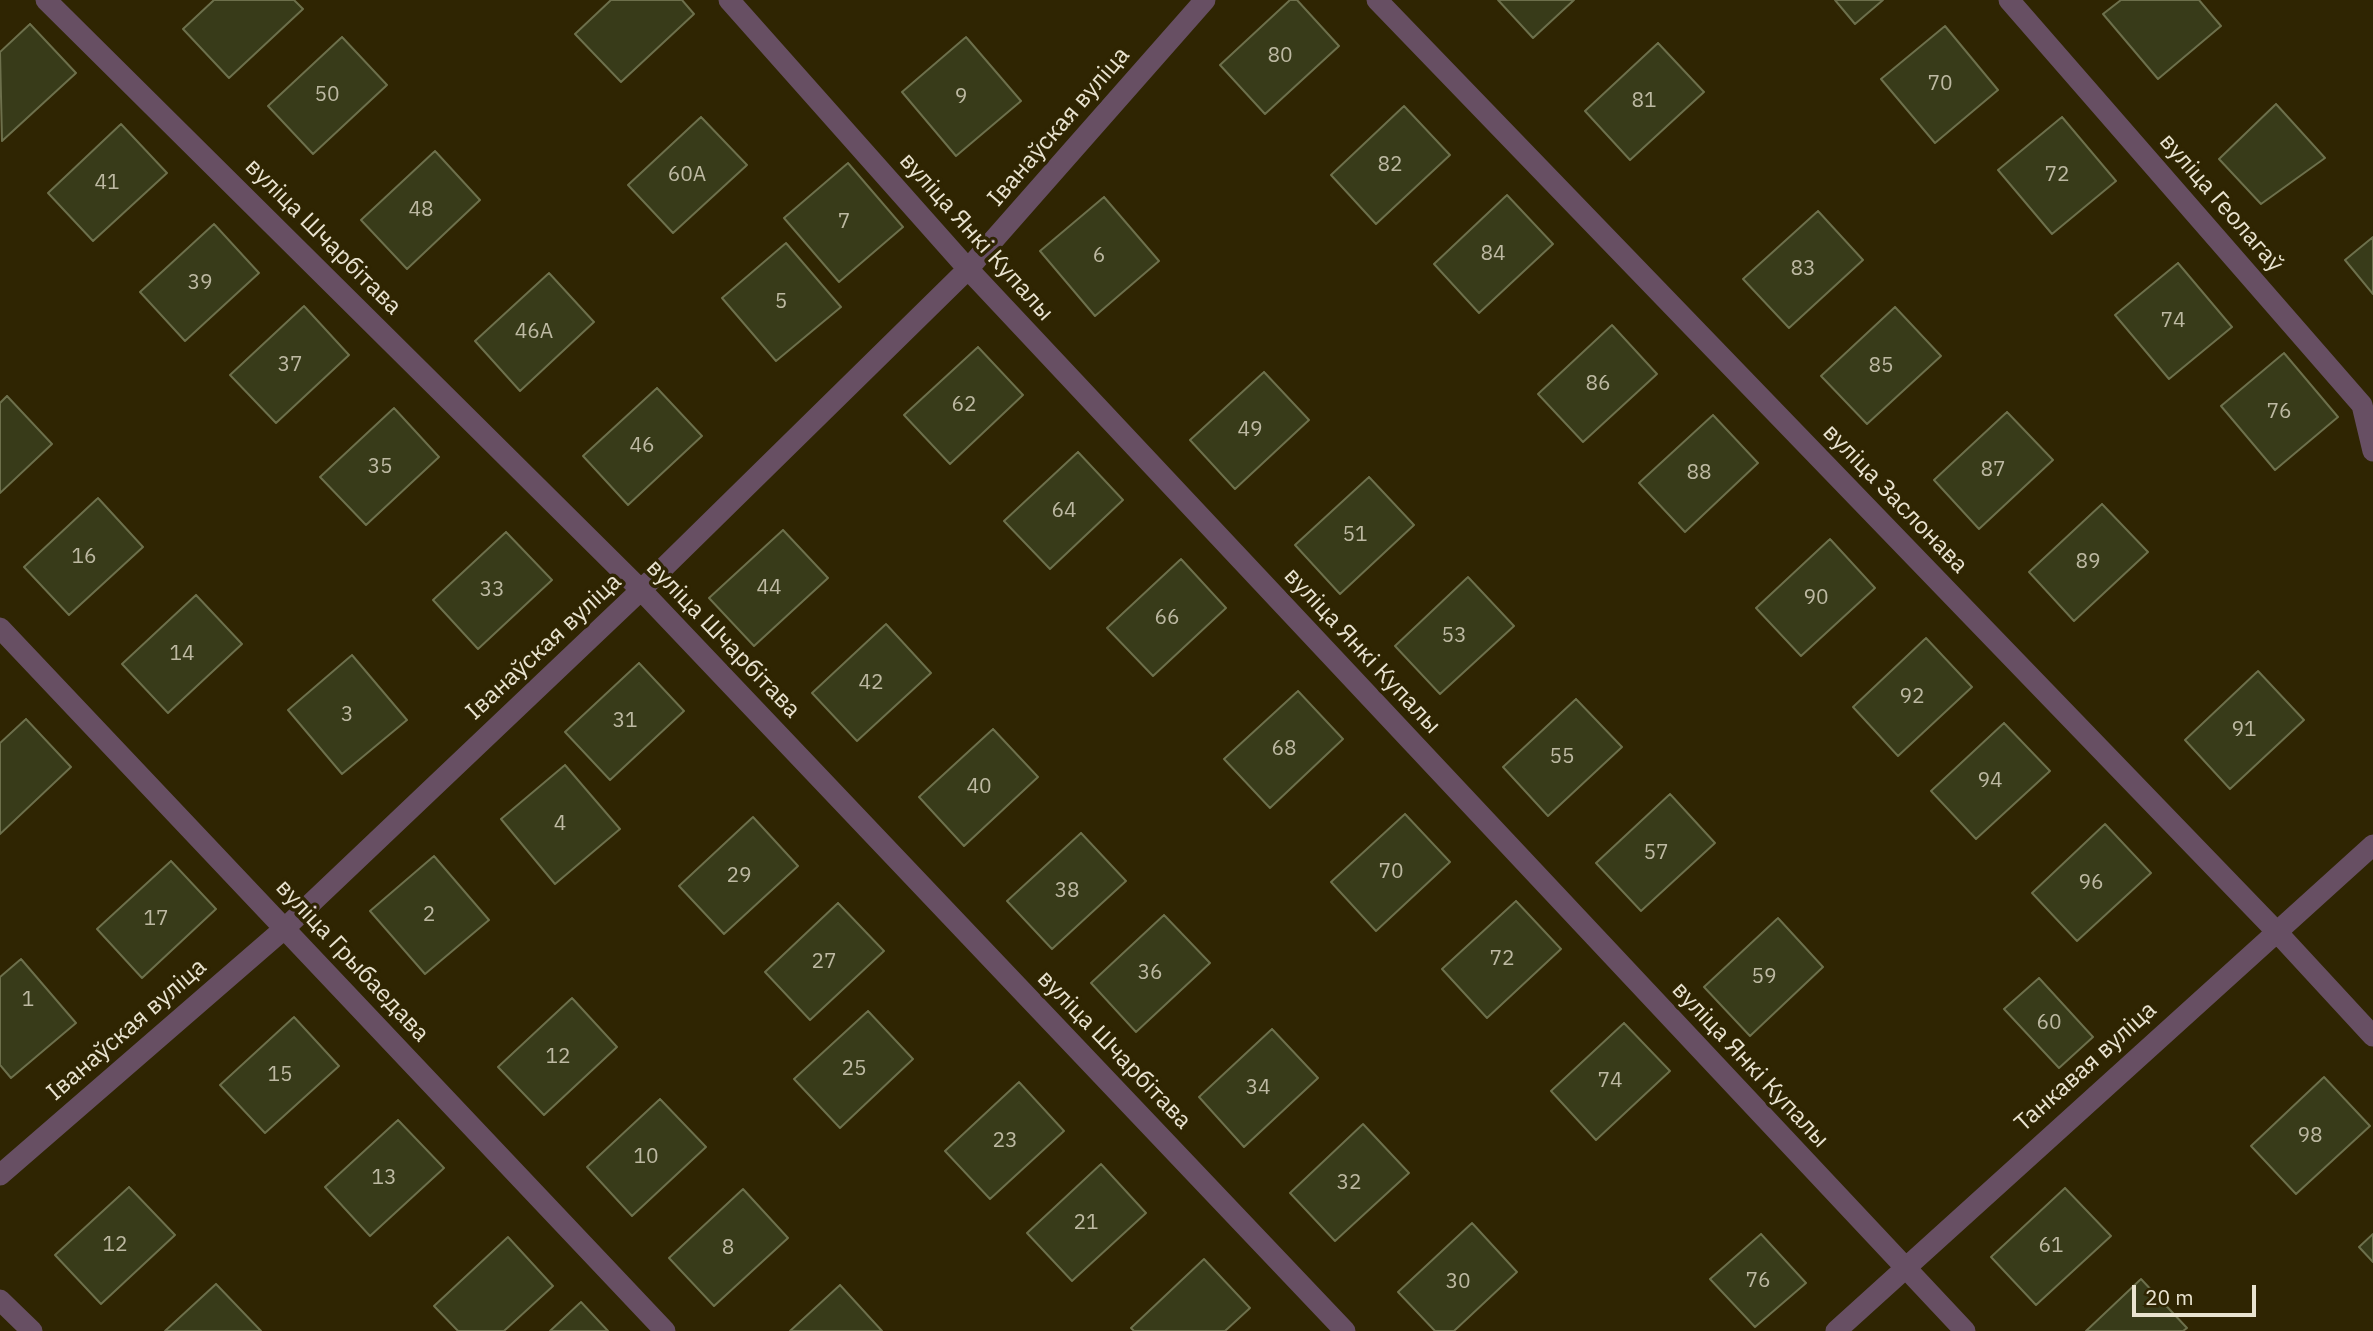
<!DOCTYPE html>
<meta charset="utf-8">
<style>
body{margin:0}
#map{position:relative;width:2373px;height:1331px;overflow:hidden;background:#2f2502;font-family:"IBM Plex Sans",sans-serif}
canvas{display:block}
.scale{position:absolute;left:2132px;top:1285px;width:124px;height:32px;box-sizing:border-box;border:4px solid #e9e3d0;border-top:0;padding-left:9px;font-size:21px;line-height:24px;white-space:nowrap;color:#e9e3d0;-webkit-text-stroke:5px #2f2502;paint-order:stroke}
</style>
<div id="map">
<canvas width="2373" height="1331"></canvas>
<div class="scale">20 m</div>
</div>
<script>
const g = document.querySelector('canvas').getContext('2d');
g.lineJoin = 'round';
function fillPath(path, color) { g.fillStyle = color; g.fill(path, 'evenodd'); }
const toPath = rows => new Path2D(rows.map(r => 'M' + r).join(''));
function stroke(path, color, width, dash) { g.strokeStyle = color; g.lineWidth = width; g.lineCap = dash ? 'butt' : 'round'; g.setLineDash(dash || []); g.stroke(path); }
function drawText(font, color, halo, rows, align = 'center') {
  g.font = font + ' "IBM Plex Sans",sans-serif'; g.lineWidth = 7; g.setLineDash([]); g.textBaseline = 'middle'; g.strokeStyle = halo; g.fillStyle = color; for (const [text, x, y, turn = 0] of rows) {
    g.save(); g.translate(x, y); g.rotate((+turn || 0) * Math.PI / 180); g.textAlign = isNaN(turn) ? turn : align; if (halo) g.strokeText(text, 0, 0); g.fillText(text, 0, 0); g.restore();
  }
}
const building = toPath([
 [214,0,294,0,303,9,229,78,183,29,214,0],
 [611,0,682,0,694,14,621,82,575,34,611,0],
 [1290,0,1297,0,1339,46,1265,114,1220,65,1290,0],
 [1498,0,1574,0,1533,38,1498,0],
 [1835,0,1883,0,1855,24,1835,0],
 [2121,0,2199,0,2221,26,2158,79,2103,14,2121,0],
 [30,24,76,73,2,141,0,52,30,24],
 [1945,26,1998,90,1935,143,1881,79,1945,26],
 [342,37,387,85,313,154,268,106,342,37],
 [966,37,1021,101,956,156,902,92,966,37],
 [1658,43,1704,92,1630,160,1585,111,1658,43],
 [2276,104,2325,158,2261,204,2219,159,2276,104],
 [1404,106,1450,155,1376,224,1331,175,1404,106],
 [701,117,747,165,673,233,628,185,701,117],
 [2062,117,2116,181,2052,234,1998,170,2062,117],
 [121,124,167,173,93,241,48,193,121,124],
 [435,151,480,200,407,269,361,220,435,151],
 [848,163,903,227,839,282,784,218,848,163],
 [1507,195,1553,244,1479,313,1434,264,1507,195],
 [1104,197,1159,261,1095,316,1040,251,1104,197],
 [1818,211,1863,260,1789,328,1743,279,1818,211],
 [214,224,259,273,185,341,140,292,214,224],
 [2373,237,2373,294,2345,260,2373,237],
 [786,243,841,307,776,361,722,298,786,243],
 [2178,263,2232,327,2169,379,2115,315,2178,263],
 [549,273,594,322,520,391,475,341,549,273],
 [304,306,349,355,276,423,230,375,304,306],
 [1895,307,1941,356,1867,424,1821,376,1895,307],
 [1612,325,1657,374,1583,442,1538,394,1612,325],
 [978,347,1023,395,950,464,904,415,978,347],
 [2284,353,2338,417,2275,470,2221,406,2284,353],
 [1264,372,1309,420,1235,489,1190,440,1264,372],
 [657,388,702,436,628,505,583,456,657,388],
 [7,396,52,444,0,493,0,403,7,396],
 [394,408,439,457,366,525,320,477,394,408],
 [2007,412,2053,460,1979,529,1934,480,2007,412],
 [1713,415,1758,463,1685,532,1639,483,1713,415],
 [1078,452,1123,500,1050,569,1004,521,1078,452],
 [1369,477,1414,525,1340,594,1295,545,1369,477],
 [98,498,143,547,69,615,24,567,98,498],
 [2102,504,2148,552,2074,621,2029,572,2102,504],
 [783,530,828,578,754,646,709,598,783,530],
 [506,532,552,580,478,649,433,600,506,532],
 [1830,539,1875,588,1801,656,1756,608,1830,539],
 [1181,559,1226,608,1153,676,1107,628,1181,559],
 [1468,577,1514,626,1440,694,1395,646,1468,577],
 [196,595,242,644,168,713,122,664,196,595],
 [886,624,931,673,857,741,812,693,886,624],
 [1926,638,1972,687,1898,756,1853,707,1926,638],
 [352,655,407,720,342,774,288,710,352,655],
 [639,663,684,711,610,780,565,732,639,663],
 [2258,671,2304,720,2230,789,2185,740,2258,671],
 [1298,691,1343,739,1270,808,1224,759,1298,691],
 [1576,699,1622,747,1548,816,1503,767,1576,699],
 [26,719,71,767,0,834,0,743,26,719],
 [2004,723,2050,771,1976,839,1931,791,2004,723],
 [993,729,1038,777,964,846,919,797,993,729],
 [565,765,620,829,555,884,501,819,565,765],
 [1670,794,1715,843,1641,911,1596,863,1670,794],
 [1405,814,1450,862,1376,931,1331,882,1405,814],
 [753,817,798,866,724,934,679,886,753,817],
 [2105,824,2151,873,2077,941,2032,893,2105,824],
 [1081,833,1126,881,1052,949,1007,901,1081,833],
 [434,856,489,920,425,974,370,911,434,856],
 [171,861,216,909,142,978,97,929,171,861],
 [1516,901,1561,949,1487,1018,1442,969,1516,901],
 [838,903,884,951,810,1020,765,972,838,903],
 [1164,915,1210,963,1136,1032,1091,983,1164,915],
 [1778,918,1823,967,1750,1036,1704,987,1778,918],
 [21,959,76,1023,11,1078,0,1065,0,977,21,959],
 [2039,978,2093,1037,2059,1068,2004,1009,2039,978],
 [572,998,617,1047,544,1115,498,1067,572,998],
 [868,1011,913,1059,840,1128,794,1079,868,1011],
 [294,1017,339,1066,265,1133,220,1085,294,1017],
 [1624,1023,1670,1071,1596,1140,1551,1091,1624,1023],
 [1272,1029,1318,1078,1244,1147,1199,1097,1272,1029],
 [2324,1077,2370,1126,2296,1194,2251,1146,2324,1077],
 [1019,1082,1064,1131,990,1199,945,1151,1019,1082],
 [660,1099,706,1147,632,1216,587,1167,660,1099],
 [398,1120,444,1168,370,1236,325,1187,398,1120],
 [1363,1124,1409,1173,1335,1241,1290,1193,1363,1124],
 [1101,1164,1146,1213,1072,1281,1027,1233,1101,1164],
 [129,1187,175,1235,101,1304,55,1255,129,1187],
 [2065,1188,2111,1236,2036,1305,1991,1257,2065,1188],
 [743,1189,788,1238,714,1306,669,1258,743,1189],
 [1472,1223,1517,1272,1454,1331,1435,1331,1398,1292,1472,1223],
 [1761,1234,1806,1283,1755,1327,1710,1279,1761,1234],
 [2373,1234,2373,1262,2359,1247,2373,1234],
 [508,1237,553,1286,504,1331,458,1331,434,1306,508,1237],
 [1204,1259,1250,1308,1225,1331,1134,1331,1131,1328,1204,1259],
 [2141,1279,2187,1328,2183,1331,2086,1331,2141,1279],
 [216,1284,261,1331,165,1331,216,1284],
 [840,1285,882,1331,790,1331,840,1285],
 [581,1302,608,1331,550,1331,581,1302]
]);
const street = toPath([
 [46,0,641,590,1345,1331],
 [729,0,968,269,1965,1331],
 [1377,0,2276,931,2373,1036],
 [2009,0,2362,405,2373,451],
 [0,628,665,1331],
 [0,1175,285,928,641,590,968,269,1205,0],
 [0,1300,32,1331],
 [1836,1331,2373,845]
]);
const numberNames = [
 ["80",1280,56],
 ["70",1940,84],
 ["50",327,95],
 ["9",961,97],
 ["81",1644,101],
 ["82",1390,165],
 ["60А",687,175],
 ["72",2057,175],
 ["41",107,183],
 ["48",421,210],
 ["7",844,222],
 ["84",1493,254],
 ["6",1099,256],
 ["83",1803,269],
 ["39",200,283],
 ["5",781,302],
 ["74",2173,321],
 ["46А",534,332],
 ["37",290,365],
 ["85",1881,366],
 ["86",1598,384],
 ["62",964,405],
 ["76",2279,412],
 ["49",1250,430],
 ["46",642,446],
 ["35",380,467],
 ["87",1993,470],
 ["88",1699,473],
 ["64",1064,511],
 ["51",1355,535],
 ["16",84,557],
 ["89",2088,562],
 ["44",769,588],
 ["33",492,590],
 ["90",1816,598],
 ["66",1167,618],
 ["53",1454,636],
 ["14",182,654],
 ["42",871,683],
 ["92",1912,697],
 ["3",347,715],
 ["31",625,721],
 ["91",2244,730],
 ["68",1284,749],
 ["55",1562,757],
 ["94",1990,781],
 ["40",979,787],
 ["4",560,824],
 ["57",1656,853],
 ["70",1391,872],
 ["29",739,876],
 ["96",2091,883],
 ["38",1067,891],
 ["2",429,915],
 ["17",156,919],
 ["72",1502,959],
 ["27",824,962],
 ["36",1150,973],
 ["59",1764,977],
 ["1",28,1000],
 ["60",2049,1023],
 ["12",558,1057],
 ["25",854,1069],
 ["15",280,1075],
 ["74",1610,1081],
 ["34",1258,1088],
 ["98",2310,1136],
 ["23",1005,1141],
 ["10",646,1157],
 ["13",384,1178],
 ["32",1349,1183],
 ["21",1086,1223],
 ["12",115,1245],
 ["61",2051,1246],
 ["8",728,1248],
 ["76",1758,1281],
 ["30",1458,1282]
];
const streetNames = [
 ["Іванаўская вуліца",1059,127,-49],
 ["вуліца Геолагаў",2221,203,49],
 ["вуліца Шчарбітава",323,237,45],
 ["вуліца Янкі Купалы",976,237,48],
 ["вуліца Заслонава",1895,499,46],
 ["вуліца Шчарбітава",723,639,46],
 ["Іванаўская вуліца",544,647,-43],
 ["вуліца Янкі Купалы",1362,651,47],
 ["вуліца Грыбаедава",352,961,47],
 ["Іванаўская вуліца",127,1030,-41],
 ["вуліца Шчарбітава",1114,1050,46],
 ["вуліца Янкі Купалы",1750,1065,47],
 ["Танкавая вуліца",2086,1067,-42]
];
fillPath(building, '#383b19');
stroke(building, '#6d704c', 2);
stroke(street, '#674f63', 21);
drawText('21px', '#bdb9a2', null, numberNames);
drawText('24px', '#e9e3d0', '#2f2502', streetNames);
</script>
